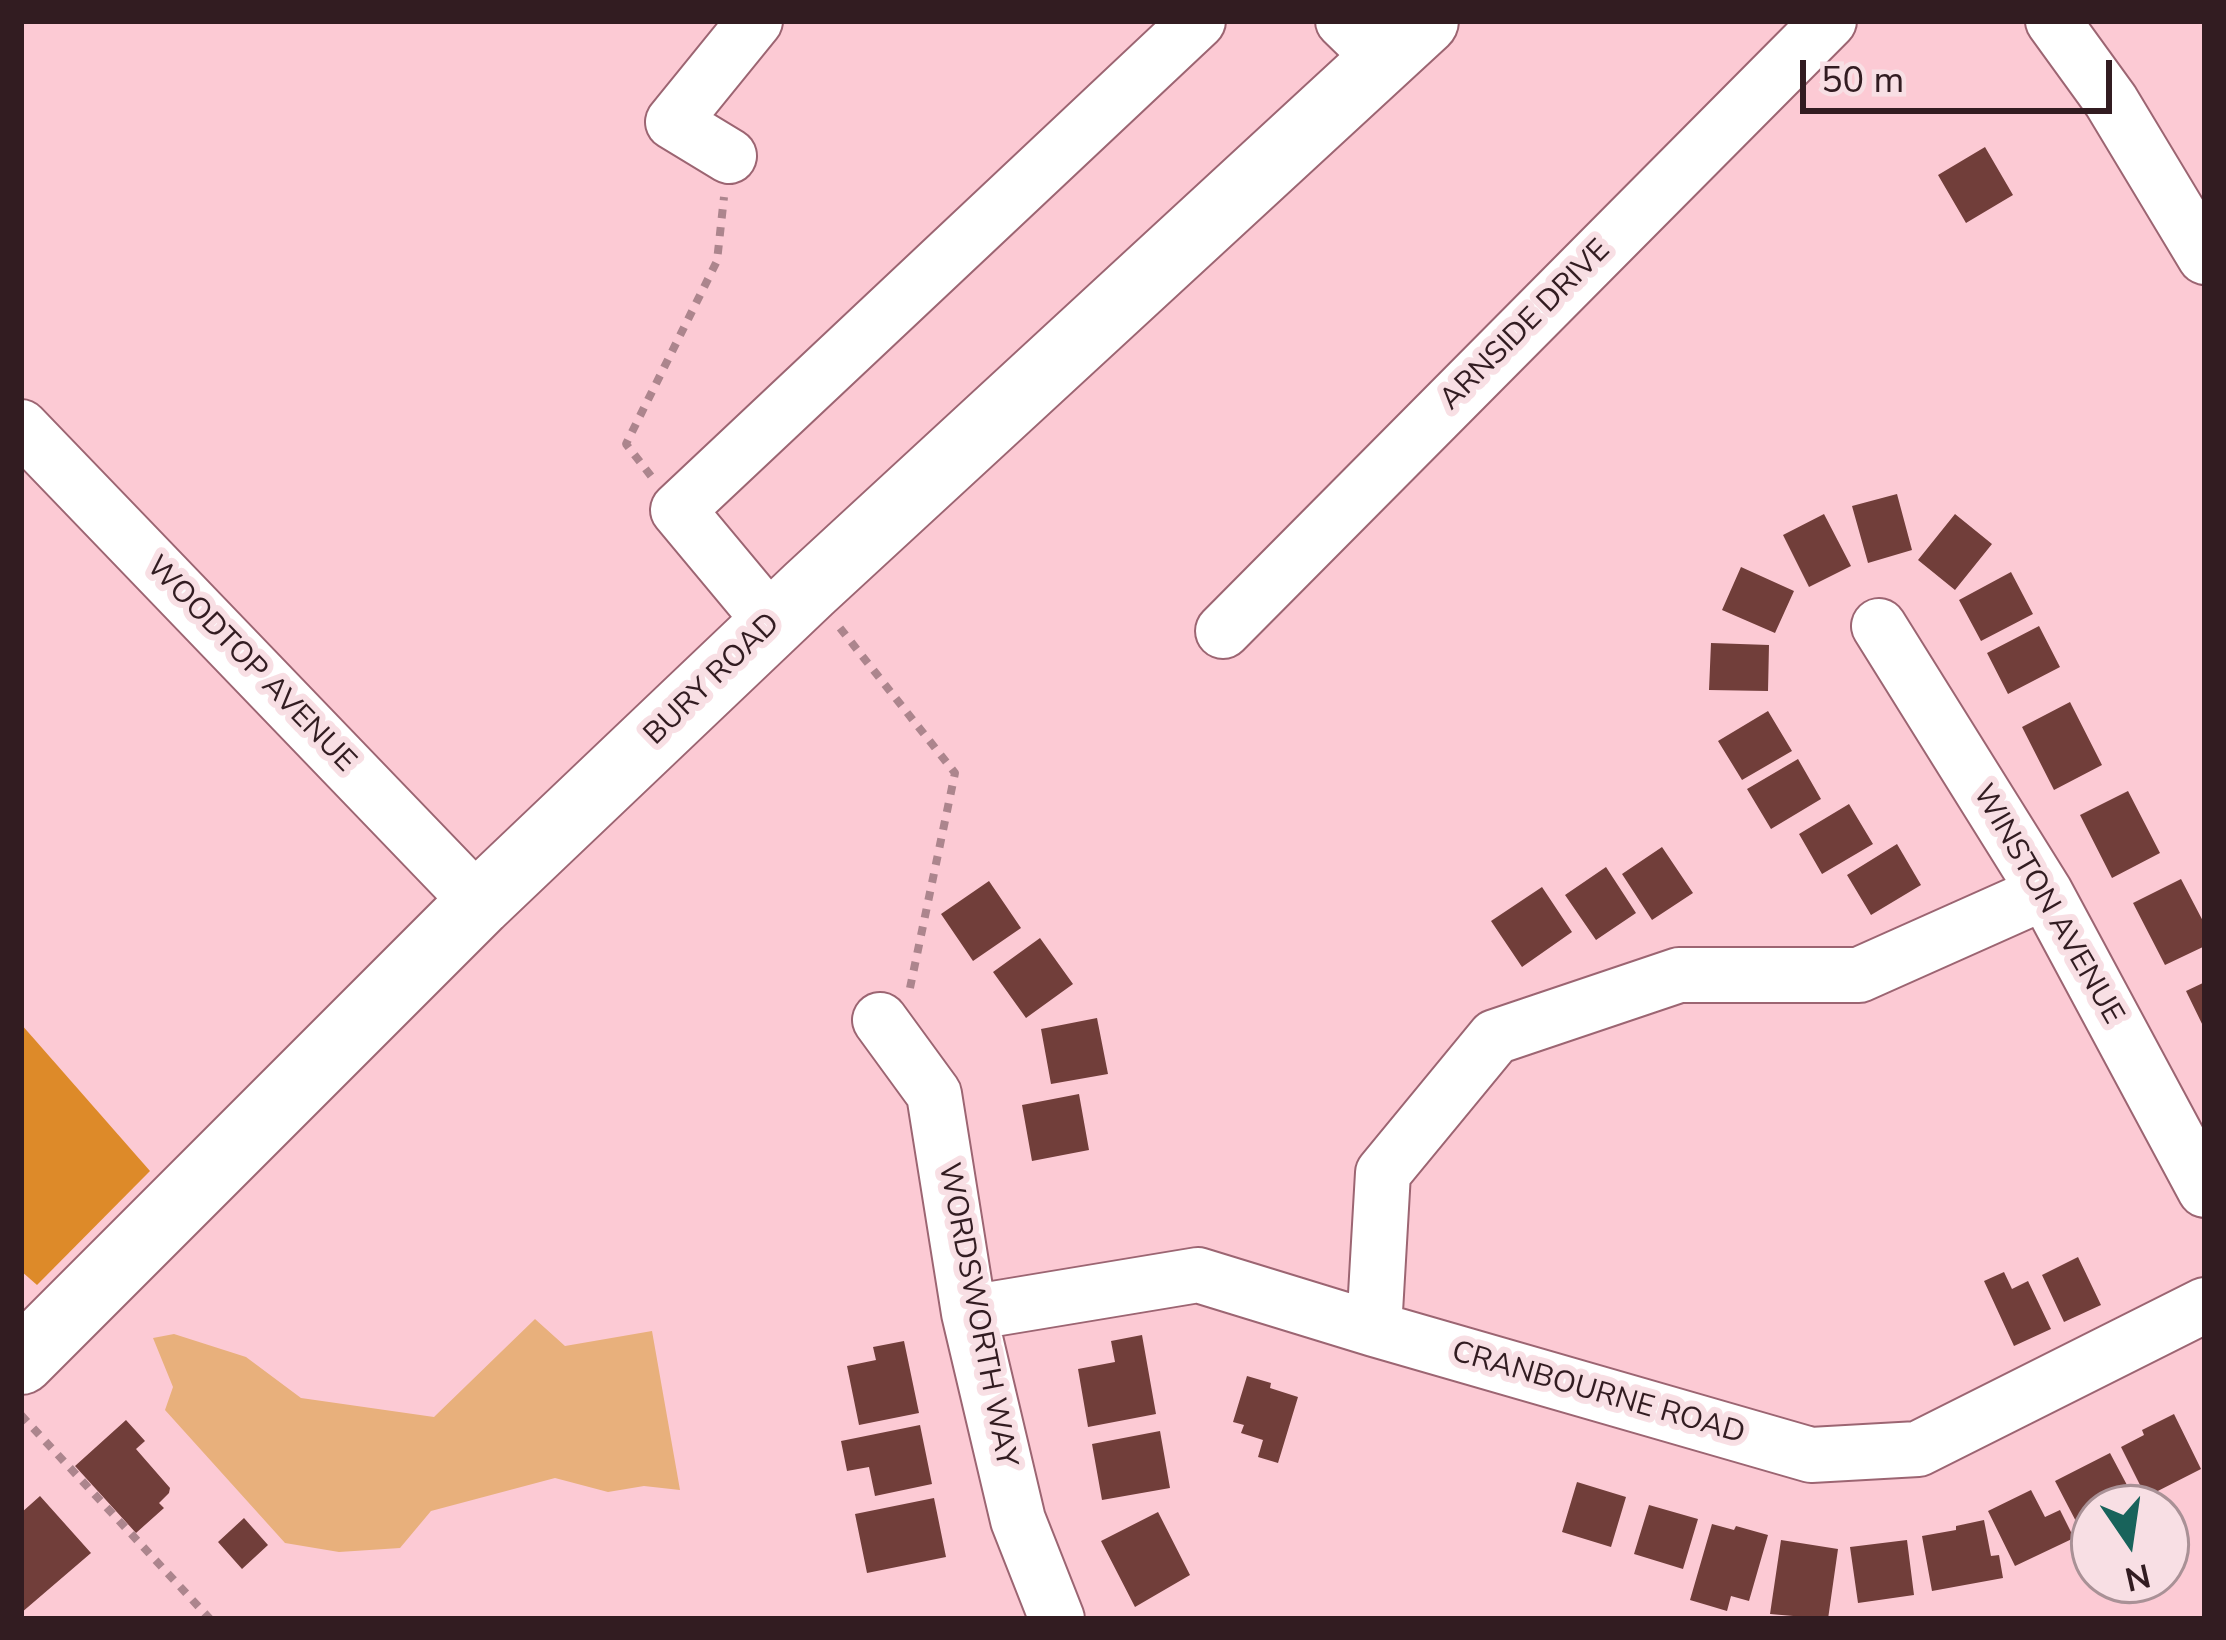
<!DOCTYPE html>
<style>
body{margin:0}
#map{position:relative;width:2226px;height:1640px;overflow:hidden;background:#fccad4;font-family:"Nunito Sans",sans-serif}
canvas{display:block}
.frame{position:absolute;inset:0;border:24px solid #321c21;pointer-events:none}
.north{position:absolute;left:2070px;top:1484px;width:120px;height:120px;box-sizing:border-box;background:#f8dfe4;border:3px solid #a99196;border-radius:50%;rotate:167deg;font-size:33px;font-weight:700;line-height:48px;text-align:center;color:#321c21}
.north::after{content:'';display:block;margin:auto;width:42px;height:54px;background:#18635b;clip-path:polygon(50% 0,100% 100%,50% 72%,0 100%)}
.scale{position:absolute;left:1800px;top:60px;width:312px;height:54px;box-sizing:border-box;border:6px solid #321c21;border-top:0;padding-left:15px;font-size:36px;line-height:42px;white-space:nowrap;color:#321c21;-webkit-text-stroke:9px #f8dfe4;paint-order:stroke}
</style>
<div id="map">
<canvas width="2226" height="1640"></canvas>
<div class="frame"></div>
<div class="north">N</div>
<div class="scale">50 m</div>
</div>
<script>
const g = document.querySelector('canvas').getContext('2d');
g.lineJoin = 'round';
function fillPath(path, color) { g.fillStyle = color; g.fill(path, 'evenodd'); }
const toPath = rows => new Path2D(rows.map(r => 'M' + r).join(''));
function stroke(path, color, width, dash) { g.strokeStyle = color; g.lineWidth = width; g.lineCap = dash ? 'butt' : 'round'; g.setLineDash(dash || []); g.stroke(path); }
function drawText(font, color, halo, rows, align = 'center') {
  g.font = font + ' "Nunito Sans",sans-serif'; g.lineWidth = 12; g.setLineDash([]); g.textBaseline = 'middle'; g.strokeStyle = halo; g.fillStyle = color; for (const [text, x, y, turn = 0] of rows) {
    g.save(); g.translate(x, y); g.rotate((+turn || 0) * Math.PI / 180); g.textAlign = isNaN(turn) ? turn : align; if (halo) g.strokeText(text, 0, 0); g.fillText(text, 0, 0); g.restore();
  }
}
const green = toPath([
 [535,1319,565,1346,652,1331,680,1490,644,1486,608,1492,555,1478,431,1511,400,1548,339,1552,285,1543,165,1410,173,1387,153,1338,174,1334,246,1357,301,1398,434,1417]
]);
const forest = toPath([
 [21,1024,150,1171,37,1285,21,1271]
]);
const building = toPath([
 [1985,147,2013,195,1966,223,1938,175],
 [1897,494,1912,550,1868,563,1852,506],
 [1824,514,1851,566,1809,587,1783,535],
 [1955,514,1992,544,1955,590,1918,560],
 [1741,567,1794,591,1775,633,1722,610],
 [2011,572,2033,614,1981,641,1959,600],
 [2039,626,2060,667,2008,694,1987,653],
 [1711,643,1769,645,1768,691,1709,690],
 [2070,702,2102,765,2054,790,2022,727],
 [1768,711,1792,751,1742,780,1718,741],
 [1798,759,1821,799,1771,829,1747,789],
 [2128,791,2160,853,2112,878,2080,815],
 [1849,804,1873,844,1822,874,1799,834],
 [1897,844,1921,885,1871,915,1847,875],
 [1662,847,1693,893,1652,920,1622,874],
 [1606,867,1636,913,1596,940,1565,895],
 [2181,879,2205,925,2205,946,2165,965,2133,903],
 [989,881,1021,928,973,961,941,914],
 [1542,887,1572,932,1522,967,1491,921],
 [1040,938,1073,984,1026,1018,993,972],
 [2205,982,2205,1030,2186,991],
 [1097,1018,1108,1074,1051,1084,1041,1029],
 [1079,1094,1089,1150,1032,1161,1022,1105],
 [2078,1257,2101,1305,2064,1322,2042,1275],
 [2004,1272,2012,1289,2028,1281,2051,1329,2014,1346,1984,1281],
 [1142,1335,1156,1414,1088,1427,1078,1369,1115,1362,1111,1341],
 [904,1341,919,1413,859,1425,847,1366,876,1360,873,1347],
 [1247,1376,1271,1383,1270,1388,1298,1397,1278,1463,1258,1457,1263,1440,1241,1433,1244,1425,1233,1422],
 [2174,1414,2201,1469,2146,1497,2121,1447,2144,1435,2142,1430],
 [126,1420,145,1441,136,1449,170,1488,169,1493,159,1503,164,1508,136,1533,75,1466],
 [920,1425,932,1484,875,1496,869,1467,847,1471,841,1441],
 [1160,1431,1170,1488,1102,1500,1092,1444],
 [2110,1453,2136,1502,2126,1508,2094,1508,2094,1524,2081,1531,2055,1481],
 [1577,1482,1626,1497,1611,1547,1562,1532],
 [2031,1490,2045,1517,2060,1510,2074,1538,2015,1566,1988,1511],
 [40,1496,91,1553,21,1613,21,1513],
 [934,1498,946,1557,867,1573,855,1514],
 [1649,1505,1698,1519,1683,1569,1634,1554],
 [1158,1512,1190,1575,1135,1607,1101,1541],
 [244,1518,268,1545,242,1569,218,1542],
 [1984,1520,1991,1556,1999,1555,2003,1578,1932,1591,1922,1536,1956,1530,1956,1526],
 [1712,1524,1734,1530,1736,1526,1768,1535,1749,1601,1731,1596,1727,1611,1690,1600],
 [1781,1540,1838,1549,1828,1619,1770,1614],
 [1907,1540,1914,1595,1858,1603,1850,1547]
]);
const path = toPath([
 [651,476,626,444,717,261,724,197],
 [840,628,955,773,910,988],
 [21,1415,210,1619]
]);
const minor = toPath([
 [1343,21,1383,60],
 [2053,21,2111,101,2205,257],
 [729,156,673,122,755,21],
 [21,427,479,903],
 [773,624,678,510,1198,21],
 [1879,626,2045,892,2205,1190],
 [1223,631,1829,21],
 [880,1020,934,1094,969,1313,1018,1520,1057,1619],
 [969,1313,1198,1275,1374,1329,1811,1455,1918,1449,2205,1305],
 [1374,1329,1383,1173,1495,1037,1679,975,1859,975,2045,892]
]);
const major = toPath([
 [21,1361,479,903,809,589,1425,21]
]);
const streetNames = [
 ["ARNSIDE DRIVE",1526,326,-45],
 ["WOODTOP AVENUE",250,665,46],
 ["BURY ROAD",713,680,-44],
 ["WINSTON AVENUE",2047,905,60],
 ["WORDSWORTH WAY",976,1315,79],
 ["CRANBOURNE ROAD",1598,1394,16]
];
fillPath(green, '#e8b07c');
fillPath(forest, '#dd8a29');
fillPath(building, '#713e3a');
stroke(minor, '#9c6572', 58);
stroke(major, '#9c6572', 70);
stroke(path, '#ac858d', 8, [9, 9]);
stroke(minor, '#fff', 54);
stroke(major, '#fff', 66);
drawText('30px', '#321c21', '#f8dfe4', streetNames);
</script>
